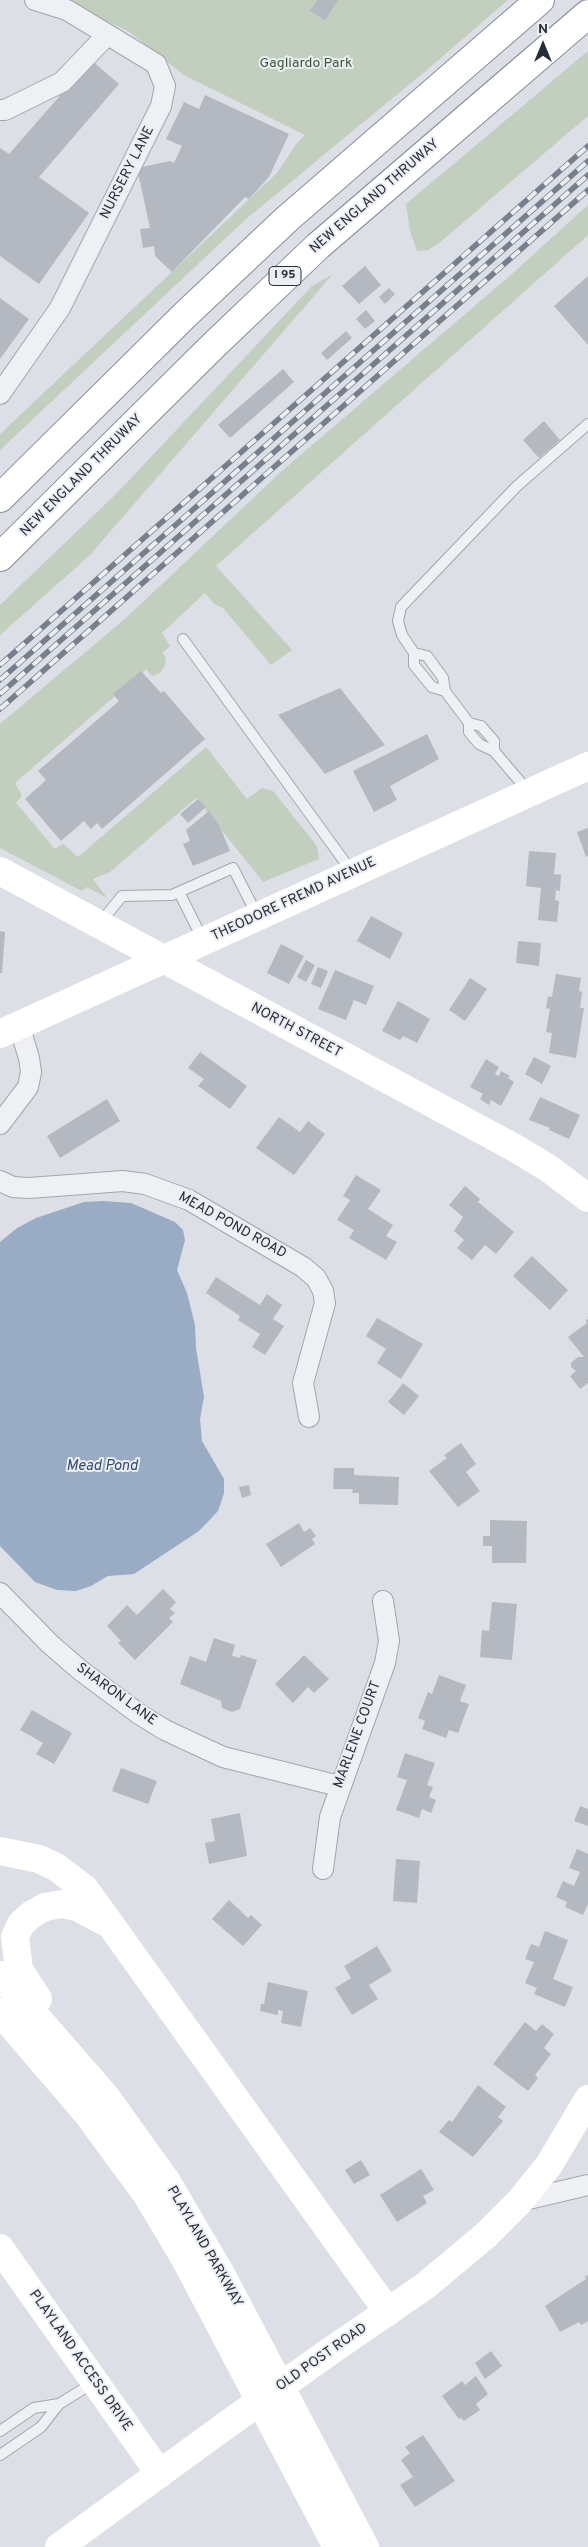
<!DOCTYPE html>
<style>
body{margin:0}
#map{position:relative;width:588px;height:2547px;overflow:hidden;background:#dcdfe5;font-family:Overpass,sans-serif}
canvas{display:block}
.north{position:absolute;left:518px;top:20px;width:50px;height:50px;-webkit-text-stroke:4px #ebeef3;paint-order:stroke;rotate:0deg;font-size:14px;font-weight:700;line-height:20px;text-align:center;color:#272d3a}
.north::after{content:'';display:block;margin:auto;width:18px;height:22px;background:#272d3a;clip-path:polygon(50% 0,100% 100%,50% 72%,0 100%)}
</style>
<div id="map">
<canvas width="588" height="2547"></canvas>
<div class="north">N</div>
</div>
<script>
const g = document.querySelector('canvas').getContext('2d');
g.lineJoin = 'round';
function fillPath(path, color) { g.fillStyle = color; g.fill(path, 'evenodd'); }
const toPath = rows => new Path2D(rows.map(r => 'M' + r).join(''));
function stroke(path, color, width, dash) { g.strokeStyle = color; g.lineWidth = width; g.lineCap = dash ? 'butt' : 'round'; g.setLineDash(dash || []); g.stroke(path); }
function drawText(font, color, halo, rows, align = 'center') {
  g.font = font + ' Overpass,sans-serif'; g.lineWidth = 4; g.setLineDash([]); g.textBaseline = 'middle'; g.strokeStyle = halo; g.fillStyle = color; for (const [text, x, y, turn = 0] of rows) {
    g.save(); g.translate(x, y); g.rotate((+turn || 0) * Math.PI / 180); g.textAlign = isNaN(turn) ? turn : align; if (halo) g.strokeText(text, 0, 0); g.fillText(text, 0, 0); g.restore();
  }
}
const green = toPath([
 [58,0,508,0,428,69,246,219,0,450,0,434,277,173,297,143,305,135,184,75,128,31],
 [588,51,588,116,438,244,428,250,417,251,410,231,406,204],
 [588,205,588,235,216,566,292,650,271,665,223,608,214,604,205,593,162,633,170,646,162,653,166,658,165,666,160,673,152,676,146,669,15,783,22,796,16,803,55,849,63,844,78,857,206,747,247,799,262,788,273,791,317,846,319,859,263,882,196,798,110,872,93,879,107,898,87,887,82,891,0,848,0,724,127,617,283,470,513,273],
 [333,274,90,555,0,635,0,605,117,493,312,286]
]);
const water = toPath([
 [103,1201,131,1203,175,1222,183,1230,185,1240,177,1270,187,1293,195,1325,196,1348,204,1397,200,1419,202,1441,224,1479,224,1493,218,1511,199,1531,134,1574,108,1576,91,1586,76,1591,57,1590,35,1582,0,1546,0,1242,17,1228,36,1218,84,1202]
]);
const building = toPath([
 [318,0,338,0,325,20,310,11],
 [91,60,119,84,39,177,89,213,39,284,0,256,0,148,9,154],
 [205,95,289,134,269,177,249,199,245,197,172,272,155,256,154,246,143,248,140,229,150,228,137,168,170,161,174,163,182,146,166,139,184,102,199,109],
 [365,266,381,285,359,304,342,286],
 [588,276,588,345,554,306],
 [389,288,395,294,385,304,379,297],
 [0,298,29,319,0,359],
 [366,310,375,321,365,329,356,319],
 [346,331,352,338,327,360,321,353],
 [283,369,294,382,230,438,218,425],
 [544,421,560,440,539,458,523,440],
 [141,671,161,693,164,691,205,739,102,829,97,823,91,829,84,821,61,841,25,799,46,780,38,771,119,701,113,694],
 [340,688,385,745,325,774,278,715],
 [427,734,439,759,390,786,397,800,374,812,353,771],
 [198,799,206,807,188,823,180,814],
 [209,811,220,827,230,851,193,866,183,844,190,841,186,830],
 [588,828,588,856,586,857,577,832],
 [529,851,556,853,554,874,561,875,560,891,556,890,555,900,559,901,557,922,538,920,541,888,526,886],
 [371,916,403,933,390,959,357,941],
 [0,931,5,932,2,973,0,973],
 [518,941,541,943,539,966,516,963],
 [281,944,304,956,289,984,267,973],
 [306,960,315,965,306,982,297,977],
 [318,967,328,971,321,988,311,984],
 [335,970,374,986,366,1005,354,1000,346,1020,318,1009],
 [556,974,581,978,579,991,582,992,580,1008,584,1008,576,1058,549,1053,552,1033,546,1032,550,1009,546,1008,548,996,552,997],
 [470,978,487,989,465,1021,449,1010],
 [398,1001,430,1019,417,1043,403,1036,400,1040,382,1031],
 [200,1052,247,1086,230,1109,198,1086,204,1079,188,1068],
 [534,1057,551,1066,542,1084,525,1074],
 [486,1059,499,1067,495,1074,499,1076,501,1071,510,1076,508,1078,514,1082,501,1106,491,1100,489,1105,480,1099,483,1094,470,1087],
 [540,1097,580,1115,569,1139,549,1130,550,1128,529,1120],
 [107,1099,120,1121,60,1158,47,1136],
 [279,1117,300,1132,308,1121,325,1134,294,1175,256,1148],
 [356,1175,381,1190,368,1209,393,1225,386,1236,397,1242,386,1260,349,1238,354,1230,337,1220,350,1200,343,1196],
 [465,1186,480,1199,478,1202,514,1232,496,1254,485,1245,472,1260,457,1248,464,1240,454,1231,463,1217,449,1205],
 [532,1256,568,1290,550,1310,513,1276],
 [216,1277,260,1305,267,1294,282,1305,273,1319,284,1326,265,1355,252,1347,260,1334,238,1320,240,1316,206,1293],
 [377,1318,423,1344,401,1379,377,1363,386,1349,366,1336],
 [588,1319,588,1383,580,1389,570,1376,576,1371,571,1367,571,1363,578,1357,584,1357,568,1337,587,1323,586,1320],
 [403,1383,419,1396,404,1415,388,1402],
 [461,1443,476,1464,466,1472,480,1491,458,1507,429,1471,447,1458,444,1455],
 [334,1468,354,1468,354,1475,399,1477,398,1505,359,1504,359,1493,352,1493,353,1489,333,1489],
 [249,1485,251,1495,242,1498,239,1487],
 [490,1520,527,1521,526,1563,492,1563,492,1546,483,1546,483,1536,490,1536],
 [299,1523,304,1532,310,1528,316,1536,312,1539,315,1544,281,1567,266,1544],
 [163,1589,176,1602,170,1609,175,1613,169,1618,173,1622,135,1660,118,1643,121,1641,107,1626,127,1605,137,1615],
 [492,1602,517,1604,512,1660,480,1657,482,1630,489,1631],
 [214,1638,235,1645,232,1656,240,1658,241,1655,257,1660,240,1709,232,1712,222,1708,221,1701,180,1684,190,1656,206,1662],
 [304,1655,329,1679,314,1693,308,1687,293,1703,275,1684],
 [439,1675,466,1685,460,1701,469,1704,458,1733,449,1730,446,1738,422,1729,425,1721,418,1718,428,1692,432,1694],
 [32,1710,72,1733,54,1764,36,1754,43,1743,20,1730],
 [405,1753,435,1763,427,1785,433,1787,429,1797,436,1800,431,1813,422,1809,419,1818,396,1810,407,1780,397,1777],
 [121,1768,157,1781,148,1804,112,1791],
 [580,1806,588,1809,588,1826,574,1821],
 [240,1813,247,1856,209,1864,205,1843,215,1841,211,1819],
 [577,1849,588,1854,588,1904,583,1915,565,1907,567,1902,556,1897,563,1881,574,1886,580,1872,569,1868],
 [396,1859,420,1861,417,1903,393,1901],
 [229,1900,248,1918,251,1915,262,1925,243,1946,212,1919],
 [545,1931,568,1940,553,1979,573,1987,565,2007,534,1994,537,1988,525,1983,534,1962,525,1959,531,1944,539,1947],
 [377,1946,392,1971,369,1985,378,1999,352,2015,335,1988,351,1978,344,1966],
 [268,1982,308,1991,301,2027,281,2023,283,2011,278,2010,278,2015,260,2011,261,2004,264,2004],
 [525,2022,536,2031,542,2024,554,2034,544,2048,551,2054,535,2075,538,2078,528,2091,493,2064],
 [478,2085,506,2107,498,2117,503,2121,473,2157,439,2132,449,2120,452,2122],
 [361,2160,370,2175,354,2184,345,2170],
 [421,2169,434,2190,423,2196,427,2203,397,2222,380,2195],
 [588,2275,588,2321,581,2325,579,2322,560,2332,545,2306,586,2279,585,2277],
 [491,2351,502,2366,485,2379,475,2363],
 [476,2376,488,2394,476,2404,480,2410,464,2421,461,2418,459,2419,442,2396,462,2381,465,2385],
 [423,2435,455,2481,415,2507,400,2485,413,2477,401,2460,410,2453,405,2447]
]);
const lane = toPath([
 [183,639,352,872],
 [414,653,427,656,443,678,445,691,469,723,469,732,479,744,494,751,528,791],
 [445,691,432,687,414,665,414,653,402,635,398,621,401,607,517,486,588,424],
 [469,723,481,726,494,741,494,751],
 [179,892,203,940],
 [99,924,122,896,172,895,233,868,257,915],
 [0,2431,34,2408,59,2404],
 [0,2455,41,2427,59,2404,93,2383]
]);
const street = toPath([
 [0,110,5,110,62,82,106,36],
 [0,394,60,308,161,106,165,86,156,64,67,10,35,0],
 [0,1124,28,1087,31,1072,29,1058,19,1025],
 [0,1181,13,1187,29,1188,123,1181,145,1184,189,1200,303,1267,316,1278,323,1291,325,1303,303,1383,309,1417],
 [0,1593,50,1644,80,1670,139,1714,165,1730,223,1757,339,1786],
 [323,1869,330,1817,385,1663,389,1641,383,1601],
 [520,2201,588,2185]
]);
const secondary = toPath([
 [0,871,515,1148,548,1168,588,1198],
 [0,1034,588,766],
 [0,1851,39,1859,56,1867,85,1889,388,2312],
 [0,1975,106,2097,167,2182,221,2274,365,2547],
 [38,1999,19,1970,15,1937,21,1924,32,1914,45,1907,62,1904,77,1907,105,1922],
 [0,2012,86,2112,147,2195,184,2257,337,2547],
 [0,2248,160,2474],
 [329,2352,425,2286,486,2235,520,2201,549,2165,588,2099],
 [59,2547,225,2426]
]);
const highway = toPath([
 [0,498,186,314,288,218,540,0],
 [0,557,216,343,318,246,588,14]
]);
const rail = toPath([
 [0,665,588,146],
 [0,680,588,161],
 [0,694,588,175],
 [0,709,588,190]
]);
const secondaryBridge = toPath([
 [225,2426,329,2352]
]);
const shields = [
 [285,276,32]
];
const shieldNames = [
 ["I 95",285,276]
];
const parkNames = [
 ["Gagliardo Park",306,64]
];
const streetNames = [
 ["NURSERY LANE",128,173,-63],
 ["NEW ENGLAND THRUWAY",375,197,-41],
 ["NEW ENGLAND THRUWAY",82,476,-45],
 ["THEODORE FREMD AVENUE",294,900,-25],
 ["NORTH STREET",296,1031,28],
 ["MEAD POND ROAD",232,1226,29],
 ["SHARON LANE",116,1695,36],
 ["MARLENE COURT",358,1735,-70],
 ["PLAYLAND PARKWAY",204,2247,60],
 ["OLD POST ROAD",322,2358,-35],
 ["PLAYLAND ACCESS DRIVE",80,2361,55]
];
const waterNames = [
 ["Mead Pond",102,1467]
];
fillPath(green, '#c2cebe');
fillPath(water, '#99acc3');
fillPath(building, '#b4b9c1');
stroke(lane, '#a2a6ae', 12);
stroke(street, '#a2a6ae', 22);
stroke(highway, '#858d9a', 30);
stroke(lane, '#eef0f4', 10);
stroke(street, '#eef0f4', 20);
stroke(secondary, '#fff', 28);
stroke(highway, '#fff', 28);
stroke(rail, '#777f8d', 5.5);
stroke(rail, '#ebeef3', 4, [11]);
stroke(secondaryBridge, '#fff', 28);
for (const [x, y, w] of shields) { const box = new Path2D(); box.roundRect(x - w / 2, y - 9.5, w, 19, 4); g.fillStyle = '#ebeef3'; g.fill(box); stroke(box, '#272d3a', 1); }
drawText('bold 12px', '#272d3a', null, shieldNames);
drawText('14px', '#3a5536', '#ebeef3', parkNames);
drawText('14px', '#272d3a', '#ebeef3', streetNames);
drawText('italic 15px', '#354b6b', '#ebeef3', waterNames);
</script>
